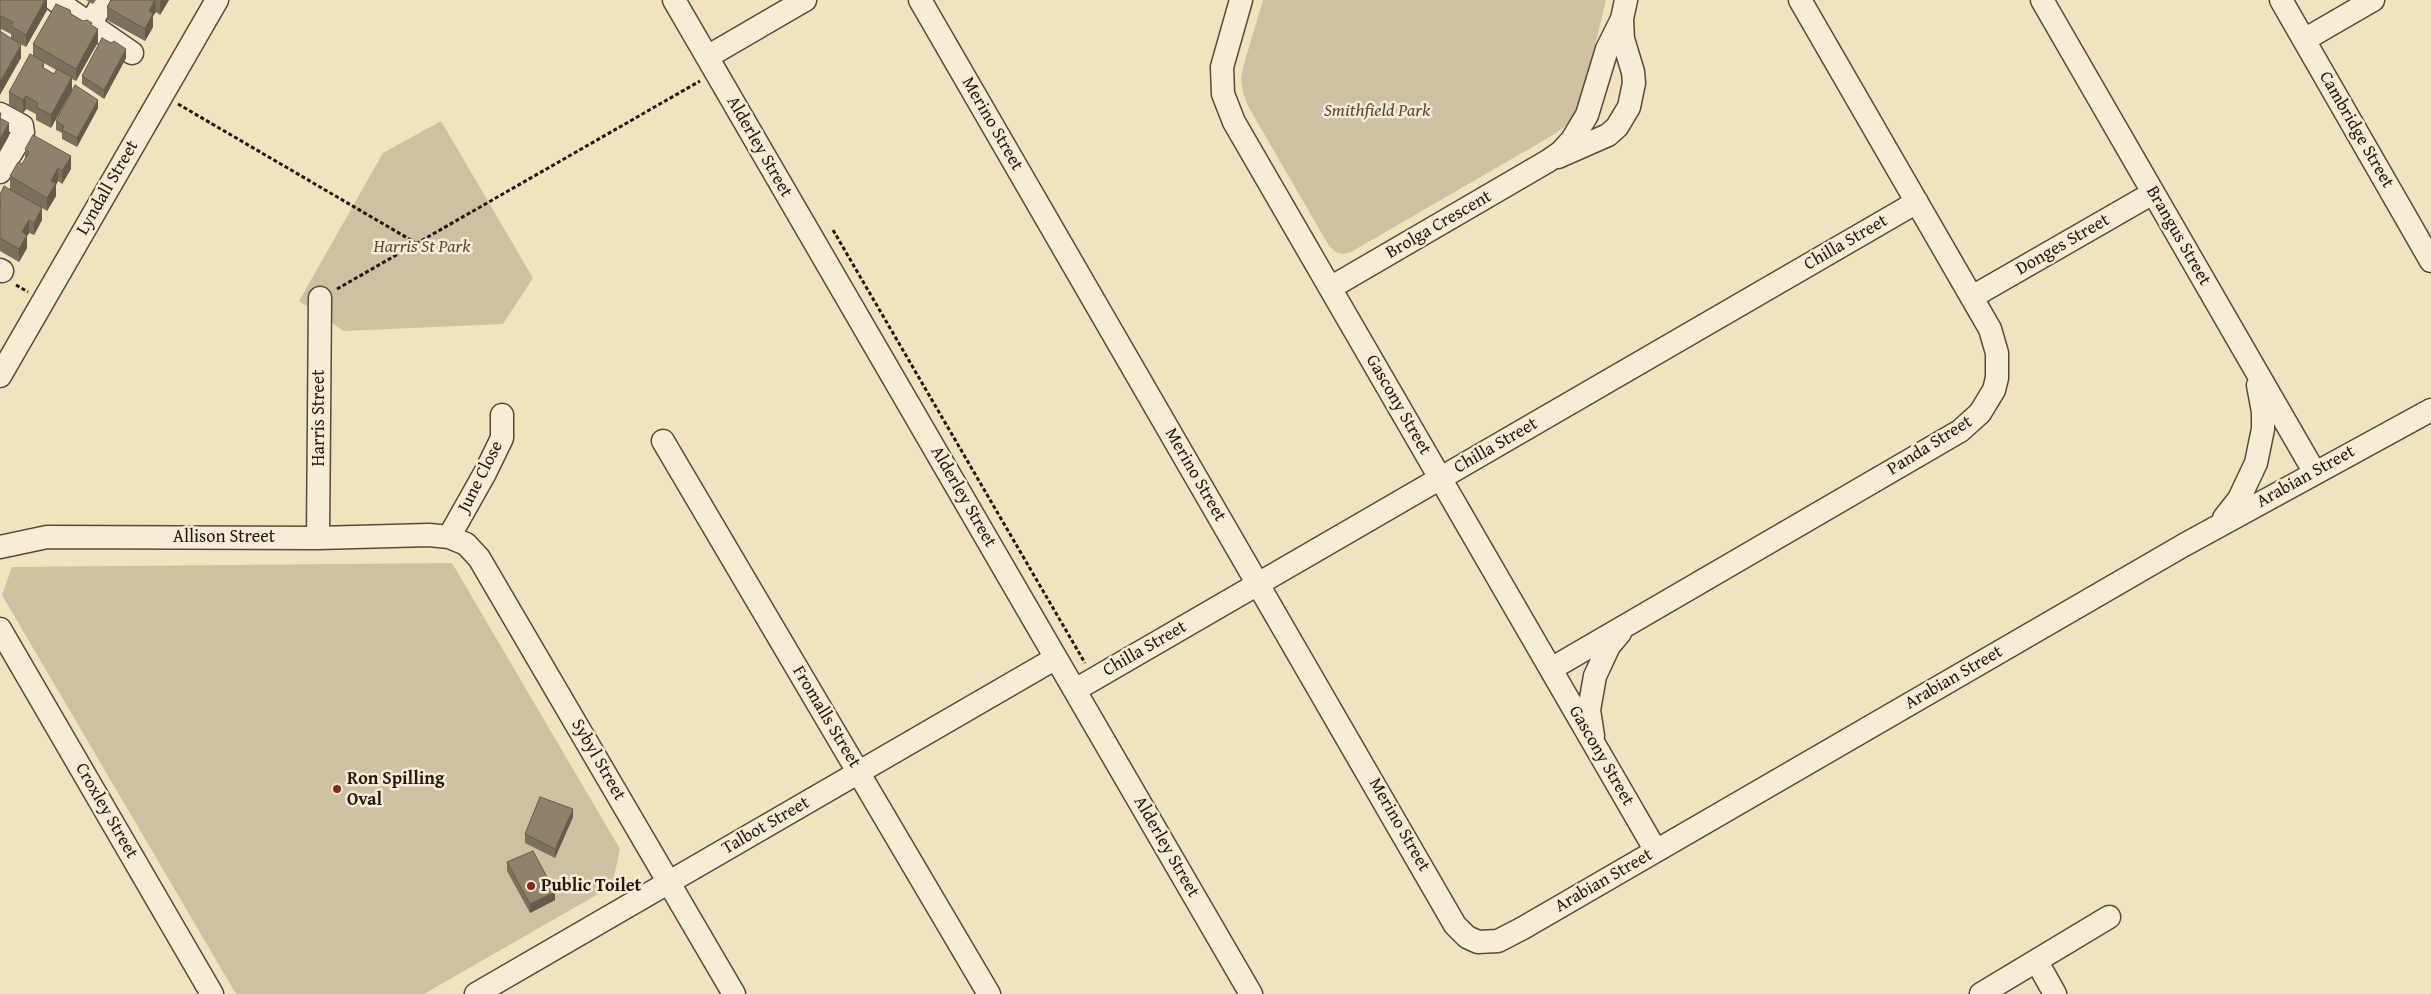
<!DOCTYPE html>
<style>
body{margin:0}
canvas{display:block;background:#f0e4bf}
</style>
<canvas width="2431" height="994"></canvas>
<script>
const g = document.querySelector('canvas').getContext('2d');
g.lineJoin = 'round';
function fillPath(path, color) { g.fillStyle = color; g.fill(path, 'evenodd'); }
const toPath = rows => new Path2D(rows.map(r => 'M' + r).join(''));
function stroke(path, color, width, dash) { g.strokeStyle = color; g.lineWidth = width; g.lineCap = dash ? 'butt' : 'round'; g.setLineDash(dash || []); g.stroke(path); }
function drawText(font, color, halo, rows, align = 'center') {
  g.font = font + ' "Gentium Book Plus",serif'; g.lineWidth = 5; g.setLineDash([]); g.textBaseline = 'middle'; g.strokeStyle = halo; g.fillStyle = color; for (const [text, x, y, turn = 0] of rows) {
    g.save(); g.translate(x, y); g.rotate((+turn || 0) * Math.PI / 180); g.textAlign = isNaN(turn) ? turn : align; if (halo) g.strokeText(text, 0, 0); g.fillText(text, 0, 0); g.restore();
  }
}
const green = toPath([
 [1263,0,1606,0,1583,95,1576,112,1567,125,1553,135,1351,252,1343,254,1336,252,1329,246,1248,106,1243,92,1241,78,1244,64],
 [441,121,533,278,503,324,344,331,299,301,383,153],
 [452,563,620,849,612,886,424,994,236,994,2,595,12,567]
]);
const path = toPath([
 [178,104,416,243],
 [833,230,1085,663],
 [16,285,28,292],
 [337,289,700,81]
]);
const minor = toPath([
 [55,0,132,53],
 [674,0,1251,994],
 [920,0,1455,925,1467,937,1478,942,1498,941,1523,928,2184,545,2431,410],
 [1241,0,1222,67,1223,94,1234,122,1656,851],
 [2042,0,2315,473],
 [2281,0,2431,261],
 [91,23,104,0],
 [2304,40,2373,0],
 [707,57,805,0],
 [0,114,22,126,23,133,0,172],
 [1558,157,1608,135,1617,127,1629,107,1634,83,1633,72,1623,39,1622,19],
 [0,270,2,271],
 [1330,288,1548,161,1561,152,1572,140,1587,115,1607,49,1622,19,1626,0],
 [1972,297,2153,193],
 [0,376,217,0],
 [663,441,989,994],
 [2224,518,2239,499,2256,463,2263,429,2263,412,2258,385],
 [449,537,485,473,502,438,502,415],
 [318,538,320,298],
 [0,547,47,537,318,538,429,535,449,537,466,544,479,558,734,994],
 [0,629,212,994],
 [1551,669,1960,431,1980,413,1994,390,1997,378,1997,353,1990,329,1800,0],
 [1075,690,1917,202],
 [1593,736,1589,710,1595,676,1609,646,1620,633],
 [2037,962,2055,994],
 [476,994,1056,658],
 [1981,994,2109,917]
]);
const wall = toPath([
 [0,0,47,0,47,10,26,47,11,39,21,58,11,38,11,34,1,29,0,31],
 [86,0,96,0,93,4],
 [111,0,169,0,160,15,156,12,153,16,153,27,145,41,107,20,107,7],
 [71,14,83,21,92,25,98,42,76,81,72,79,72,90,51,128,36,120,36,114,26,109,23,113,9,105,9,92,33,56,33,44],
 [44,63,56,70,54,74,44,68],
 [111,43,126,58,104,99,82,84,82,76],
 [98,108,77,147,62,139,62,133,56,130,56,121],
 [25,149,71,169,62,184,58,181,56,185,56,196,47,211,42,208,42,220,34,235,29,233,27,236,27,248,19,262,0,251,0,194,10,189,10,176,22,164,25,160],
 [573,817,555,858,525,843,525,834],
 [507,862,555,900,530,913,507,871]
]);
const shadedWall = toPath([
 [45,0,47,0,47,10,26,47,26,35],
 [155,0,156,12,153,16,153,27,145,41,145,29,149,11],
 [161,0,169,0,160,15,160,2],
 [1,16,1,29,0,31,0,18],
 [98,29,98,42,76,81,76,69],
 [21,45,21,58,0,95,0,82],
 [126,49,126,58,104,99,104,90],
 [72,77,72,90,51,128,51,115],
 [26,96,26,109,23,113,23,100],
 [98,100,98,108,77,147,77,138],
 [9,123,9,136,0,152,0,139],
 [71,156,71,169,62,184,62,171],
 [58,168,58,181,56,185,56,196,47,211,47,198,51,181],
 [42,208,42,220,34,235,34,223],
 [29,220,29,233,27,236,27,248,19,262,19,249,22,232],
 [573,809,573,817,555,858,555,849],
 [555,892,555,900,530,913,530,904]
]);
const building = toPath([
 [0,0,45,0,26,35,11,26,13,22,1,16,0,18,0,0],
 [111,0,155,0,149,11,153,14,145,29,107,7,111,0],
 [56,4,70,10,71,14,83,21,87,20,92,23,91,25,98,29,76,69,33,44,56,4],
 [0,31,21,45,0,82,0,31],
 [102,38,111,43,114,41,126,49,104,90,82,76,102,38],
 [30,54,44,62,42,67,54,74,57,69,72,77,51,115,36,107,38,103,26,96,23,100,9,92,30,54],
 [75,85,98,100,77,138,62,130,64,126,56,121,75,85],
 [0,113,1,113,0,118,9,123,0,139,0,113],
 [33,135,71,156,62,171,58,168,51,181,56,183,47,198,10,176,18,162,22,164,29,152,25,149,33,135],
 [4,186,42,208,34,223,29,220,22,232,27,235,19,249,0,238,0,204,1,203,0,203,0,194,4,186],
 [540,797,573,809,555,849,525,834,540,797],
 [533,851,555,892,530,904,507,862,533,851]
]);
const markers = [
 [337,789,5,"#8f2418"],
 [531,886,5,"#8f2418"]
];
const parkNames = [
 ["Smithfield Park",1377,111],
 ["Harris St Park",422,247]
];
const streetNames = [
 ["Merino Street",992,124,60],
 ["Cambridge Street",2356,130,60],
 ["Alderley Street",759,147,60],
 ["Lyndall Street",108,188,-60],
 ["Brolga Crescent",1439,225,-30],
 ["Brangus Street",2178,236,60],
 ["Chilla Street",1846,243,-30],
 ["Donges Street",2063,245,-30],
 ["Gascony Street",1398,405,60],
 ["Harris Street",319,418,-90],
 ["Chilla Street",1496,446,-30],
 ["Panda Street",1930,446,-32],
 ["Merino Street",1195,475,60],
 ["June Close",481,477,-63],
 ["Arabian Street",2306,477,-29],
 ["Alderley Street",963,497,60],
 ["Allison Street",224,537],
 ["Chilla Street",1145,649,-30],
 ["Arabian Street",1954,678,-30],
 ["Fromalls Street",826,717,59],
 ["Gascony Street",1601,756,60],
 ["Sybyl Street",598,760,60],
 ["Croxley Street",106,811,60],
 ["Merino Street",1399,825,60],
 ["Talbot Street",766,826,-30],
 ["Alderley Street",1166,847,60],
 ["Arabian Street",1604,881,-30]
];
const poiNames = [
 ["Ron Spilling",347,779],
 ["Oval",347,800],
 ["Public Toilet",541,886]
];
fillPath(green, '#cdc1a1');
stroke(minor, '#584a3a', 25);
stroke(path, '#25170d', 3, [4, 2.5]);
stroke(minor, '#f5edd5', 22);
fillPath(wall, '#7b705b');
fillPath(shadedWall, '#645b4a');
fillPath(building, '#8f826a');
stroke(building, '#645b4a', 1);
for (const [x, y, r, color] of markers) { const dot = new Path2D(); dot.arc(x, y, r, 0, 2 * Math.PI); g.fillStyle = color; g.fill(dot); stroke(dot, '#f5edd5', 2); }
drawText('italic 18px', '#574a39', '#f5edd5', parkNames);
drawText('18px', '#25170d', '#f5edd5', streetNames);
drawText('bold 18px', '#25170d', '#f5edd5', poiNames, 'left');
</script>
